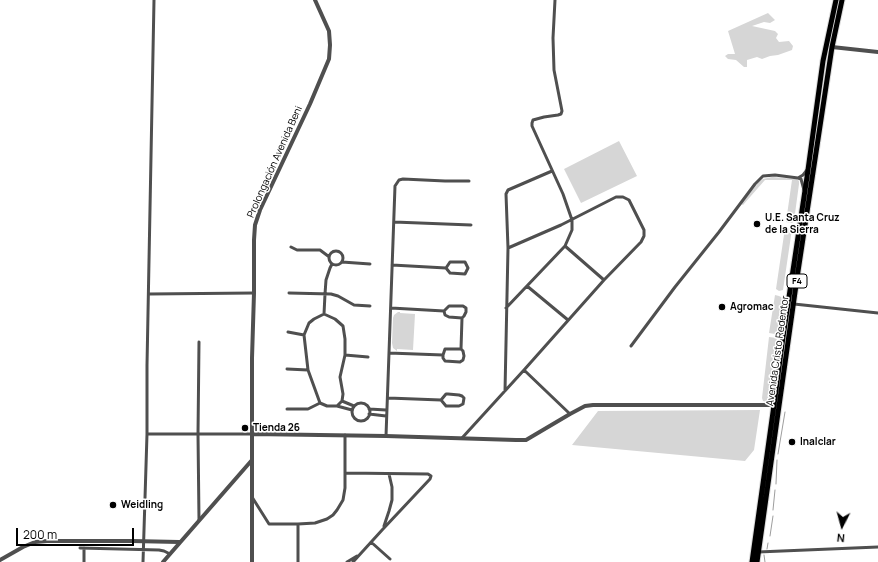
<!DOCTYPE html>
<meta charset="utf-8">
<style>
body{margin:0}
#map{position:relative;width:878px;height:562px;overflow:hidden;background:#fff;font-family:Manrope,sans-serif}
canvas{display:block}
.north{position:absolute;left:822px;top:506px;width:40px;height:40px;-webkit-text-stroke:3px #fff;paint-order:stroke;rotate:186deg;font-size:11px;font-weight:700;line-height:16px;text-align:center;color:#000}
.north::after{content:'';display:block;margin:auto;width:14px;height:18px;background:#000;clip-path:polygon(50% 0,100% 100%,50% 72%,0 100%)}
.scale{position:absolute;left:16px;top:528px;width:118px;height:18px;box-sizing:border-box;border:2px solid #000;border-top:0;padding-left:5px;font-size:12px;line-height:14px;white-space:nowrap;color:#000;-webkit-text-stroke:3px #fff;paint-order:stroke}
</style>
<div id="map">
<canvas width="878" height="562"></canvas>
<div class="north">N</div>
<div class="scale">200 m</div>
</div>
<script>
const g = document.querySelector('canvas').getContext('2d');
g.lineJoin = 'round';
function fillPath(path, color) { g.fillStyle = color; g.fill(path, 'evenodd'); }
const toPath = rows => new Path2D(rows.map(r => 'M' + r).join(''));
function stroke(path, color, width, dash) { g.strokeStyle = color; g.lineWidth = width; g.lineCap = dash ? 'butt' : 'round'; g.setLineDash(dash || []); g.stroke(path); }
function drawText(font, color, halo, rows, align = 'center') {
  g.font = font + ' Manrope,sans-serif'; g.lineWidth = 3; g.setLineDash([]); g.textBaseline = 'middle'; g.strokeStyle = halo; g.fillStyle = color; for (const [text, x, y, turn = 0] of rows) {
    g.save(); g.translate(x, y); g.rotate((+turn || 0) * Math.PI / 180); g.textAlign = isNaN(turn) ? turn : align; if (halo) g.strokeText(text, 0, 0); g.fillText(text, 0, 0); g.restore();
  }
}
const green = toPath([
 [768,13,775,20,770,23,764,22,752,26,775,31,778,34,776,38,779,42,789,41,793,46,792,50,778,55,770,56,762,59,757,57,747,60,747,67,744,67,736,60,728,59,725,56,728,54,735,54,728,31],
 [619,141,637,176,581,203,564,169],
 [772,177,797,179,799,181,799,184,794,221,792,223,786,222,792,180,765,180,743,205,741,204,759,182,763,179],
 [785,228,792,229,783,290,779,291,776,289],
 [775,295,779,296,783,298,778,333,775,334,769,333],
 [398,312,400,312,400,313,415,314,413,350,397,349,397,351,393,348,392,343,393,318,394,315],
 [769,337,776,338,777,340,768,401,767,402,763,401,762,398],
 [760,410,754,450,745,461,572,445,598,411]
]);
const stream = toPath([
 [778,454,785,412],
 [776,484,777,460],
 [773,510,775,490],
 [770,536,773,516],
 [767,549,768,543],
 [764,555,765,562]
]);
const minor = toPath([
 [798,178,801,179,804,190],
 [394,222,471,225],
 [565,246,604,280],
 [291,247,297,250,320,250,328,256],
 '329 258a7 7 0 1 1 14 0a7 7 0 1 1-14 0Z',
 [342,262,370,264],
 [332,264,330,268,326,280,325,294,324,314,314,319,309,323,304,335,308,370,320,403,327,406,337,406,352,410],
 [392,265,446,268,450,273,465,274,468,268,465,262,450,262,446,268],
 [527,286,568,320],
 [289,293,331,294,338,296,354,305,370,306],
 [149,294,254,293],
 [794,304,878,313],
 [506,308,565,246,572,230,572,220,563,194,532,126,532,123,533,120,544,117,558,115,561,114,562,111,554,70,553,38,555,0],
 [444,311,445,315,449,317,462,318],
 [324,314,335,319,343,326,345,339,345,355,340,377,343,394,342,401,337,406],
 [288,332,304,335],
 [631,346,675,287,719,232,755,184,763,176,775,175,798,178,803,175,807,170],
 [389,353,443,355,443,358,445,361,460,362,463,360,464,356,463,351,461,349,462,318,464,316,466,312,466,308,463,306,449,306,444,311,391,308],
 [345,355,368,357],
 [443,355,445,349,461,349],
 [287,369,308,370],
 [524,370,570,414],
 [505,391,508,248,506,194,508,190,552,171],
 [388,398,441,400,446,406,459,406,463,404,464,398,462,396,459,395,448,394,446,394,441,400],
 [342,401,354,406],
 '352 412a9 9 0 1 1 18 0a9 9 0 1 1-18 0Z',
 [287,409,308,409,320,403],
 [369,409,386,410],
 [369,414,386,416],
 [147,434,253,434],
 [386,436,395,186,399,180,403,179,445,181,469,181],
 [462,438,524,370,604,280,641,242,644,236,644,230,629,200,623,197,616,197,561,225,508,248],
 [345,473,428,474,431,476,430,479,383,529,353,562],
 [252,497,269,524,298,524],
 [199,520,198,434,199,342],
 [384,526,389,511,392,500,392,487,389,474],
 [371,542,390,559],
 [80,548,159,550,164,551,170,554],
 [758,552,878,547],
 [84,562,84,548],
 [143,562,147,434,147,365,154,0],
 [298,562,298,524,315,523,327,519,333,515,337,510,343,500,345,488,345,435],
 [347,562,357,556]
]);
const tertiary = toPath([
 [832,47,878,52],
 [253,434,386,436,516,440,526,440,570,414,585,406,593,405,774,405],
 [0,560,23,547,35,542,47,541,132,541,179,542],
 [163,562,252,460],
 [252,562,252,358,254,293,254,240,255,225,260,210,310,104,329,59,330,45,329,31,315,0]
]);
const trunk = toPath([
 [752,562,774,405,783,337,807,177,823,61,836,0],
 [757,562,797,278,832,47,842,0]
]);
const markers = [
 [757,224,4,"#000"],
 [722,307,4,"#000"],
 [245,428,4,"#000"],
 [792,442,4,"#000"],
 [113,505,4,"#000"]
];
const shields = [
 [797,281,20]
];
const shieldNames = [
 ["F4",797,281]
];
const streetNames = [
 ["Prolongación Avenida Beni",275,162,-66],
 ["Avenida Cristo Redentor",778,351,-82]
];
const poiNames = [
 ["U.E. Santa Cruz",765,218],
 ["de la Sierra",765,230],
 ["Agromac",730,307],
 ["Tienda 26",253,428],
 ["Inalclar",800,442],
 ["Weidling",121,505]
];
fillPath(green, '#d6d6d6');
stroke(stream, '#9d9d9d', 1);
stroke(trunk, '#dbdbdb', 7);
stroke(minor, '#4f4f4f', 3);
stroke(tertiary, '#4f4f4f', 4);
stroke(trunk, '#000', 5);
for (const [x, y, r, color] of markers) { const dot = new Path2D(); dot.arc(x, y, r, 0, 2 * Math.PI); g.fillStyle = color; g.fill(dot); stroke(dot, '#fff', 1.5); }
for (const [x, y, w] of shields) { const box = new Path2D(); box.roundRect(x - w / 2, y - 7, w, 14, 3); g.fillStyle = '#fff'; g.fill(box); stroke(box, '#000', 1); }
drawText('bold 9px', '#000', null, shieldNames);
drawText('10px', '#000', '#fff', streetNames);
drawText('bold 10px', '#000', '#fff', poiNames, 'left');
</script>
